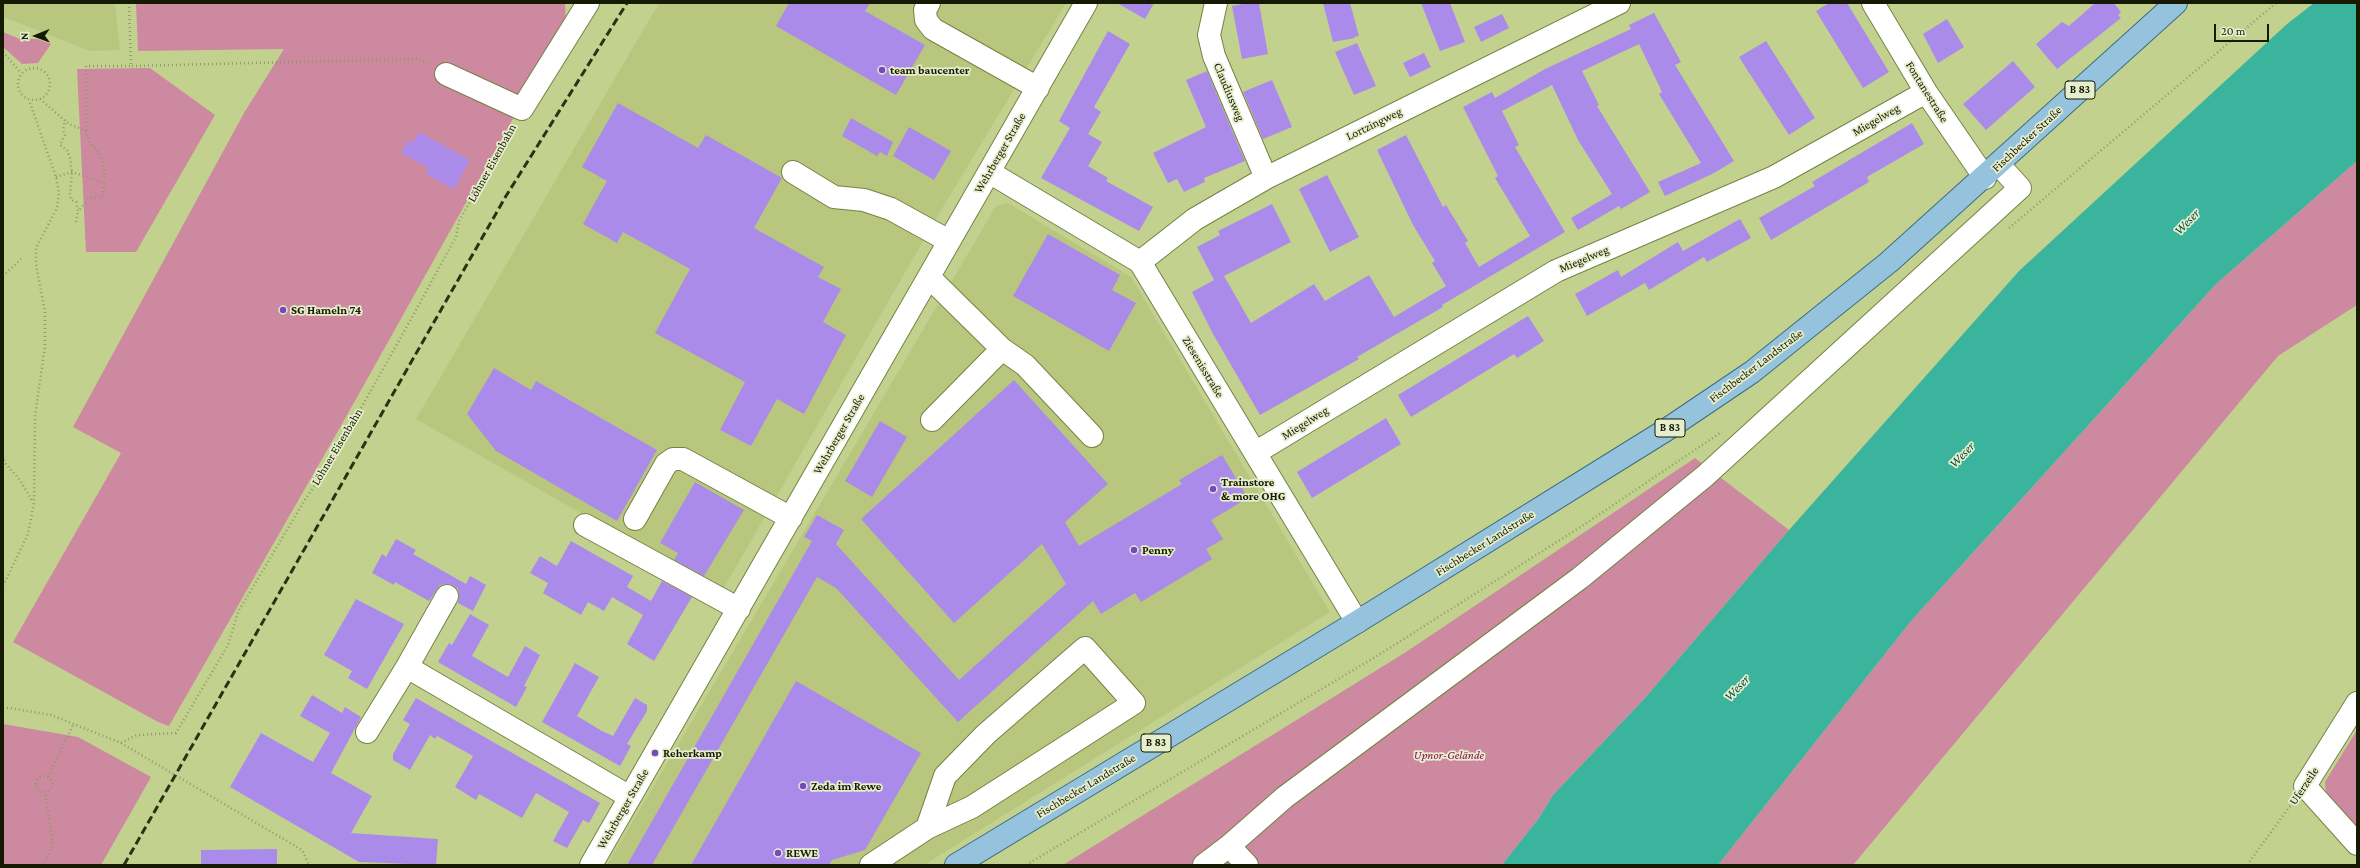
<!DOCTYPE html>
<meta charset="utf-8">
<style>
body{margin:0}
#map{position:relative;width:2360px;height:868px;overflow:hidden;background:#c3d18f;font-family:"Crimson Pro",serif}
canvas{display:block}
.frame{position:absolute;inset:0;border:4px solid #161a02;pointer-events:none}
.north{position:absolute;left:16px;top:16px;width:40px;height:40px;-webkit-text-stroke:3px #e6eecd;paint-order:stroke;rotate:269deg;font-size:11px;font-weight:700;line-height:16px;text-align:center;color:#161a02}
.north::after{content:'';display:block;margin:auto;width:14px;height:18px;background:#161a02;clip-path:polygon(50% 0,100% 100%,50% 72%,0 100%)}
.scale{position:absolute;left:2214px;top:24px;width:55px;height:18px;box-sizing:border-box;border:2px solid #161a02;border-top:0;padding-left:5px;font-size:12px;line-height:14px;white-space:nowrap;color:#161a02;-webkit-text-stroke:3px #e6eecd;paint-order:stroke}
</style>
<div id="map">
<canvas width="2360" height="868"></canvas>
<div class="frame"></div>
<div class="north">N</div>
<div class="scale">20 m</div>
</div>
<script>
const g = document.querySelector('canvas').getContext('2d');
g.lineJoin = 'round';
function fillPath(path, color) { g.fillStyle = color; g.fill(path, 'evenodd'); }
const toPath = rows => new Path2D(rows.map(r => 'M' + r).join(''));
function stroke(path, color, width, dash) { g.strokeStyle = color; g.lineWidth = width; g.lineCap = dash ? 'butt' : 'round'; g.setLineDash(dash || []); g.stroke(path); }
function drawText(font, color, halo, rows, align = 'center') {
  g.font = font + ' "Crimson Pro",serif'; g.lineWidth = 3.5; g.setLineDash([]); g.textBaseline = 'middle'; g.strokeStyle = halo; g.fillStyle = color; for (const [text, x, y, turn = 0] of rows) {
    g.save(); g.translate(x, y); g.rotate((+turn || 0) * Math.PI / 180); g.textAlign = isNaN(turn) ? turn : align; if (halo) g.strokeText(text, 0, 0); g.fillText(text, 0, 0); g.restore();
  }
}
const built = toPath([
 [3,3,115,3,120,50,90,51,3,17],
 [659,3,1066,3,937,217,721,593,416,419],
 [1008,203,1131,277,1330,612,924,865,607,865,996,206]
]);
const green = toPath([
 [136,3,565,3,566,24,342,424,169,726,158,722,13,642,121,453,73,427,244,113,284,49,138,51],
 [3,32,20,39,37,39,51,44,38,63,22,64,3,47],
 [150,68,215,115,136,252,86,252,77,69],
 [2357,161,2357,305,2278,356,1853,865,1718,865,1911,621,2216,284],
 [1695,458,1789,530,1645,698,1553,795,1539,818,1502,865,1063,865,1406,652],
 [3,724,78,737,151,777,101,865,3,865],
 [2357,730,2357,834,2327,802,2325,782]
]);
const water = toPath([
 [2314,3,2357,3,2357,161,2216,284,1911,621,1718,865,1502,865,1539,818,1553,795,1645,698,1789,530,2019,271,2287,24]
]);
const building = toPath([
 [789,3,870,3,865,11,925,45,896,95,776,26],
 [1117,3,1154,3,1145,19],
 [1248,3,1259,3,1268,54,1242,59,1232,6],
 [1323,3,1350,3,1359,36,1354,37,1355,38,1333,42],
 [1421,3,1450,3,1465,42,1440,51],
 [1829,3,1847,3,1889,72,1863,88,1816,11],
 [2095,3,2114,3,2121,12,2118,15,2121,18,2057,69,2036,44,2062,22,2069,26],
 [1654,13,1681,62,1675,65,1734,161,1714,173,1665,196,1658,182,1701,163,1659,94,1662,92,1639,44,1582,71,1599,105,1597,106,1650,192,1621,209,1619,206,1578,230,1571,218,1612,194,1578,140,1552,85,1502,111,1519,145,1515,147,1565,232,1442,305,1443,307,1357,357,1359,359,1260,415,1213,334,1192,292,1214,280,1197,247,1220,235,1218,231,1272,204,1291,242,1224,276,1251,323,1314,284,1325,301,1369,275,1394,317,1446,286,1432,263,1435,261,1413,225,1377,150,1406,135,1443,207,1446,205,1468,241,1465,243,1479,267,1530,236,1495,178,1498,176,1463,107,1492,92,1495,98,1545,69,1631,29,1629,25],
 [1502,14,1509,28,1481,42,1474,27],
 [1947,19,1964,47,1938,63,1923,34],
 [1108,31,1130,44,1094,107,1101,112,1088,134,1102,142,1088,166,1108,178,1106,181,1153,207,1139,231,1041,178,1070,128,1059,121],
 [1766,41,1815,118,1789,135,1739,57],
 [1357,43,1376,86,1354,95,1335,52],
 [1424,53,1431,67,1410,77,1403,63],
 [2013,61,2035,87,1986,130,1963,104],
 [1207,71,1245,161,1204,178,1205,182,1184,192,1177,179,1168,183,1153,153,1206,127,1186,80],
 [1272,80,1292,127,1263,139,1243,92],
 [618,103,698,148,706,135,782,178,754,228,824,267,818,277,841,289,823,322,846,335,804,414,777,399,751,446,720,430,745,382,655,333,690,269,623,232,617,243,583,224,607,181,582,167],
 [851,118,893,142,887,156,880,152,877,156,842,136],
 [1912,123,1924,144,1867,177,1869,182,1771,240,1759,218,1815,186,1812,182],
 [909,127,951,151,934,180,893,156],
 [419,132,470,160,454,189,426,174,429,168,401,153,408,140,413,143],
 [1327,175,1359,237,1330,252,1299,189],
 [1740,219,1751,238,1707,262,1704,257,1649,290,1645,283,1587,316,1575,294,1618,270,1621,277,1678,242,1683,251],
 [1048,234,1120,275,1112,290,1136,303,1109,351,1013,296],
 [1528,316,1544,341,1517,358,1514,354,1411,417,1398,395],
 [494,368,531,390,536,381,657,450,617,521,496,451,467,414],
 [1014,380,1108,484,1065,522,1079,546,1182,484,1179,480,1222,455,1248,498,1211,520,1223,539,1206,549,1212,559,1141,602,1135,593,1101,614,1093,601,958,722,836,588,817,577,652,865,627,865,812,541,804,537,817,515,844,530,836,544,959,680,1066,584,1042,544,954,623,861,519],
 [1386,418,1401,444,1312,498,1297,472],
 [880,421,907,437,872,497,845,481],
 [695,482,744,510,704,576,674,560,678,553,660,543],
 [396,539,416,550,413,554,466,584,470,576,486,585,473,611,458,603,459,595,458,589,453,585,446,584,440,585,429,601,395,582,394,585,372,573,382,554,386,557],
 [571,541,633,576,627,587,651,601,662,581,692,597,654,661,627,644,643,615,612,597,604,611,588,602,581,615,543,593,548,583,530,573,540,556,557,566],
 [356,599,404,624,367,689,348,678,352,671,324,655],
 [470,614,489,625,472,656,477,659,508,677,525,646,540,655,524,686,527,687,516,707,438,662,449,643,452,645],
 [575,663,599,677,577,716,602,731,613,736,635,698,647,705,647,711,627,744,631,746,620,766,542,722],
 [796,681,921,753,865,850,832,860,829,865,691,865],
 [312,695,342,713,345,707,361,717,331,773,372,796,351,833,438,839,436,865,359,862,230,787,261,733,313,762,330,733,300,716],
 [416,698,600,803,589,823,583,820,567,848,553,841,569,812,536,793,522,818,479,794,476,800,455,787,473,756,437,736,435,739,430,735,410,770,393,760,393,754,410,724,403,720],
 [277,849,277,865,201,865,201,850]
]);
const path = toPath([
 [129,3,131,66,419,59,430,65],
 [3,52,21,73],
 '18 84a16 16 0 1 1 32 0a16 16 0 1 1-32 0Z',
 [40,99,69,124,86,131,89,142,99,153,104,166,105,181],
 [86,131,86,66,131,66],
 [56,177,72,172,105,183,102,197,90,198,78,211,76,202,71,200,70,194,72,172,70,158,67,150,60,145,65,135,63,130,65,120],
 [76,222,78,211],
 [2009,228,2276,3],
 [3,276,21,259],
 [3,456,5,463,20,480,33,502],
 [3,586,28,534,34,503,35,416,45,346,45,312,36,264,36,248,57,208,59,193,56,177,29,100],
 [3,707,51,715,121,743,302,850,309,865],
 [121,743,137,735,176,733,228,645,238,612,306,498,328,467,410,321,456,237,459,221,513,126],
 '36 784a8 8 0 1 1 16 0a8 8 0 1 1-16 0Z',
 [48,777,74,723],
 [43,865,53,845,45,792],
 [1026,865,1377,656,1585,524,1720,433],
 [2247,865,2293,802]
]);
const minor = toPath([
 [929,3,925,10,926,20,933,29,1038,88],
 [1216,3,1209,35,1214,56,1266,178],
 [1873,3,1926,92,1985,178],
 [446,74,522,109,588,3],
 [793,172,834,197,864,200,891,209,949,241],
 [989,172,1140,262,1357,622],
 [1140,262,1195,219,1266,178,1619,3],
 [929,277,1002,349,1025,365,1092,436],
 [932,420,1002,349],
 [1255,453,1556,271,1774,177,1926,92],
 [635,519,666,464,673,459,683,459,791,518],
 [585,525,739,609],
 [407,667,630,797],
 [2357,703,2305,786,2357,844],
 [367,732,407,667,447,596],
 [1229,846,1247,865],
 [591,865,1086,3],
 [871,865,927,828,972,807,1134,703,1085,648,986,734,945,776,927,828],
 [1204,865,1229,846,1285,797,1580,578,1705,476,2020,188,1999,165]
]);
const major = toPath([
 [956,865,1357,622,1666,430,1752,372,1889,262,2176,3]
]);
const rail = toPath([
 [124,865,506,196,627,3]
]);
const markers = [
 [882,70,4,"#7748c1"],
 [283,310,4,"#7748c1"],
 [1213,489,4,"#7748c1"],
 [1134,550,4,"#7748c1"],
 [655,753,4,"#7748c1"],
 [803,786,4,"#7748c1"],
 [778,853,4,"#7748c1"]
];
const shields = [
 [2080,90,30],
 [1670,428,30],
 [1156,743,30]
];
const shieldNames = [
 ["B 83",2080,90],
 ["B 83",1670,428],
 ["B 83",1156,743]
];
const poiNames = [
 ["team baucenter",890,70],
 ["SG Hameln 74",291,310],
 ["Trainstore",1221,482],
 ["& more OHG",1221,496],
 ["Penny",1142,550],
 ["Reherkamp",663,753],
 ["Zeda im Rewe",811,786],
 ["REWE",786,853]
];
const streetNames = [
 ["Claudiusweg",1229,92,67],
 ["Fontanestraße",1927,92,58],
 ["Miegelweg",1876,120,-30],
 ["Lortzingweg",1374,124,-26],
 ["Fischbecker Straße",2027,139,-43],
 ["Wehrberger Straße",1000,153,-60],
 ["Löhner Eisenbahn",492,163,-61],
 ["Miegelweg",1584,259,-23],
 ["Fischbecker Landstraße",1756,366,-37],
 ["Ziesenisstraße",1203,367,59],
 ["Miegelweg",1305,423,-32],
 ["Wehrberger Straße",839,434,-60],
 ["Löhner Eisenbahn",337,447,-59],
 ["Fischbecker Landstraße",1485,543,-32],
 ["Fischbecker Landstraße",1086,786,-31],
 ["Uferzeile",2304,786,-56],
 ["Wehrberger Straße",623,809,-60]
];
const parkNames = [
 ["Upnor-Gelände",1449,755]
];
const waterNames = [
 ["Weser",2187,222,-46],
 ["Weser",1962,455,-46],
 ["Weser",1737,688,-46]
];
fillPath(built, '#b9c77e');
fillPath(green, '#cc89a0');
fillPath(water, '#3bb49d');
fillPath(building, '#aa8bea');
stroke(minor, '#778243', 24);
stroke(major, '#3b6d81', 24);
stroke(path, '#8f9a64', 2.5, [1, 3]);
stroke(minor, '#fff', 22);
stroke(major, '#95c2dc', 22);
stroke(rail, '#2c3114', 3, [8, 4]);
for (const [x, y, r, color] of markers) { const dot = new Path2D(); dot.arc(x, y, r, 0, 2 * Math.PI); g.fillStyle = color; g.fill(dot); stroke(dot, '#e6eecd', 1.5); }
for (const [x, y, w] of shields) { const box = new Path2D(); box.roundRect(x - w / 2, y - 9, w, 18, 3); g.fillStyle = '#e6eecd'; g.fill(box); stroke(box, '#161a02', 1); }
drawText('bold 11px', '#161a02', null, shieldNames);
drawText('bold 12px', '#161a02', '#e6eecd', poiNames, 'left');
drawText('12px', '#161a02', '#e6eecd', streetNames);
drawText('italic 12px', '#910b51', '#e6eecd', parkNames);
drawText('italic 13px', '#00483d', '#e6eecd', waterNames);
</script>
